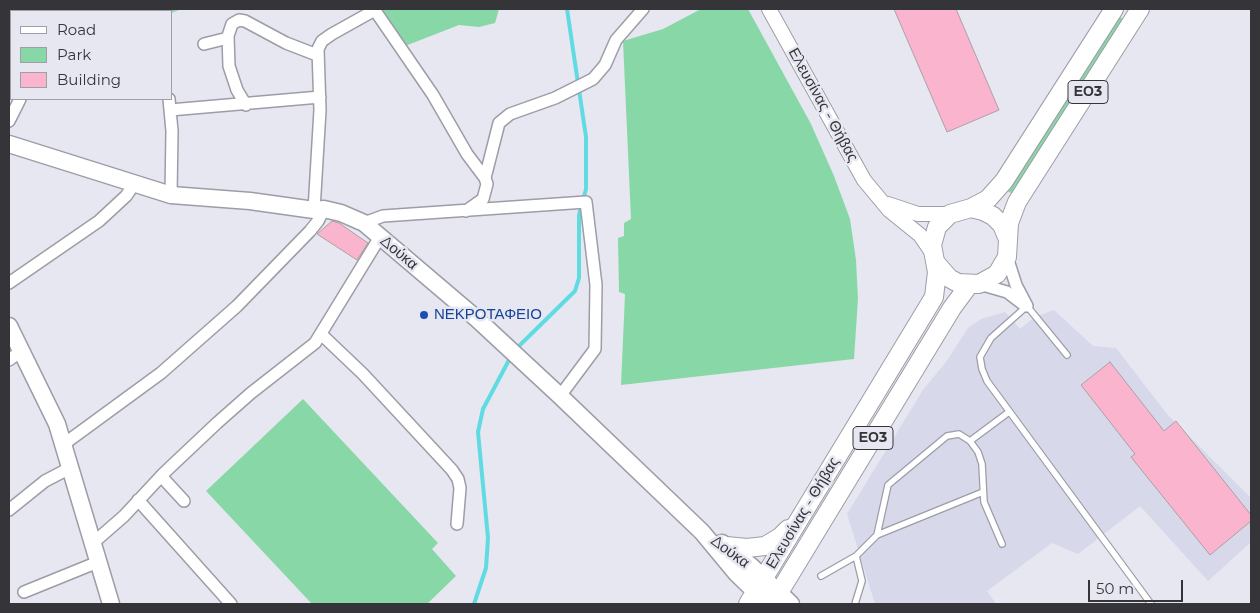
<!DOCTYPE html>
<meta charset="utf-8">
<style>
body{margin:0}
#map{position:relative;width:1260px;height:613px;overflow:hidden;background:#e6e7f1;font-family:Montserrat,sans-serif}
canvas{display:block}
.frame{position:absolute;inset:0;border:10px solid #353539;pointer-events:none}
.legend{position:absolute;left:10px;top:10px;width:162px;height:90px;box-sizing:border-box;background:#e6e7f1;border:1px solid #9fa0a7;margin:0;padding:6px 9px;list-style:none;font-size:15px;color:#353539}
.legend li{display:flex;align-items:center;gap:10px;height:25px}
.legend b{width:25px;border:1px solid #9fa0a7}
.scale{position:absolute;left:1088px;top:580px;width:95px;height:22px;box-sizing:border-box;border:2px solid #353539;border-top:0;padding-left:6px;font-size:15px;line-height:18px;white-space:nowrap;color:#353539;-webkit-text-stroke:4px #e6e7f1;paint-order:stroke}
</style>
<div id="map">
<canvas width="1260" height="613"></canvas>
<div class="frame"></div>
<ul class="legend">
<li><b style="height:6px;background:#fff"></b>Road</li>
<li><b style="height:14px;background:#88d8a7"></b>Park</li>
<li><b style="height:14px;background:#fab4cd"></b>Building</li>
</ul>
<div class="scale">50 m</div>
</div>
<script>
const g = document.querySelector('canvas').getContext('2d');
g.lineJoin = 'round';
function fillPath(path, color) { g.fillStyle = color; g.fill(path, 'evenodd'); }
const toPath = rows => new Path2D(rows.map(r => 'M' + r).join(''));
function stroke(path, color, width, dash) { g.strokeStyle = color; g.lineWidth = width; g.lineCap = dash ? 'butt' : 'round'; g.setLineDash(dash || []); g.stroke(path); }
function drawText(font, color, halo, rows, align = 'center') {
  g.font = font + ' Montserrat,sans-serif'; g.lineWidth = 5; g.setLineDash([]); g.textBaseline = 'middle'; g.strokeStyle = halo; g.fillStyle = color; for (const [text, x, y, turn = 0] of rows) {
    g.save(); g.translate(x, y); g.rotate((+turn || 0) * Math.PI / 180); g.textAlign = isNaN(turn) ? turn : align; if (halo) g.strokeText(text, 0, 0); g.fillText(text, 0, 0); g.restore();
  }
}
const built = toPath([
 [1054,310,1093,346,1116,348,1167,414,1251,498,1251,542,1208,581,1140,506,1078,554,1052,543,987,591,996,604,875,604,847,514,923,390,946,362,968,328,981,319,1005,312,1020,329,1035,317]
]);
const green = toPath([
 [119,9,179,9,179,10,171,13,122,11],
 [381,9,499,9,495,23,479,27,459,25,405,46],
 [701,9,748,9,811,124,834,176,850,219,856,260,858,299,854,359,621,385,625,294,619,292,618,238,624,236,624,223,631,219,623,41,663,29],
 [1118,16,1125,20,1013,194,1007,191],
 [303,399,438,543,432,549,456,576,427,604,312,604,206,491]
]);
const stream = toPath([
 [520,345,575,291,579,278,579,215,586,189,586,137,567,9],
 [474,604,486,568,488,538,478,432,483,409,509,360]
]);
const building = toPath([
 [894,9,956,9,999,110,947,132,894,9],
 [332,221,339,223,368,243,357,260,317,234,332,221],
 [1110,362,1164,431,1176,421,1251,515,1251,521,1210,555,1131,457,1135,454,1081,385,1110,362]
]);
const service = toPath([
 [1067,355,1027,306,991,338,980,357,982,369,987,381,1151,604],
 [970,441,1009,412],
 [877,535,983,492],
 [821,576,856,556,877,535,888,485,947,436,959,434,970,441,978,452,982,464,984,502,1002,544],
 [855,604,862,581,856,556]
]);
const minor = toPath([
 [27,9,31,11],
 [374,9,433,95,467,154,485,178,487,184,483,199,466,211],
 [204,44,228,38],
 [169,99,172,131,171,195],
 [246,105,237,90,229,66,228,36,232,24,239,20,245,21,286,43,317,55],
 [170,110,320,97],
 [9,121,20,99],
 [485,178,499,123,510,114,555,98,593,79,605,65,616,40,643,9],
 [314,210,320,110,318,49,322,41,332,34,375,10],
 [364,223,383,216,586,202,596,285,595,349,560,396],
 [1007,257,1016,285,1027,306],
 [9,283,99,221,126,196,135,183],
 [979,284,1007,292,1024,305],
 [321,334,363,374,452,470,458,479,460,488,457,524],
 [9,360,21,351],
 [64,444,161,373,237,306,310,231,318,221,324,209],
 [161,476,184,501],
 [138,500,231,604],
 [9,510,45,481,70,468],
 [93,543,124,516,164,473,217,423,251,393,315,343,380,237],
 [24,592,98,562]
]);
const tertiary = toPath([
 [769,9,864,180,889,210,920,235,933,254],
 [888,204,918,214,950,214]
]);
const secondary = toPath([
 [9,144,171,195,250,201,314,210,324,209,341,213,364,223,477,319,560,396,702,532,736,573,768,604],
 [9,326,57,424,111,604],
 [722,543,751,566,791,604]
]);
const primary = toPath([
 [971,208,988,199,1004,181,1114,9],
 [936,263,949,278,958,283,979,284,997,274,1007,257,1009,223,1017,202,1140,9],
 [726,546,747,548,765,546,780,537,788,529],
 [748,604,934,297,937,272,932,245,937,227,950,214,971,208,983,211,993,216,1002,225,1007,237],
 [772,604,952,308,969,285]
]);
const markers = [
 [424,315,5,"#1a4fb4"]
];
const shields = [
 [1088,92,40],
 [873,438,40]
];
const shieldNames = [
 ["ΕΟ3",1088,92],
 ["ΕΟ3",873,438]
];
const streetNames = [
 ["Ελευσίνας - Θήβας",823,105,61],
 ["Δούκα",399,253,40],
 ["Ελευσίνας - Θήβας",803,513,-59],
 ["Δούκα",730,552,36]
];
const transitNames = [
 ["ΝΕΚΡΟΤΑΦΕΙΟ",434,315]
];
fillPath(built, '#d7d8e9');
fillPath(green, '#88d8a7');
stroke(stream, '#61dbe2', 4);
fillPath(building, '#fab4cd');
stroke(building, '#aba0a4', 1);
stroke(service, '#9c9da6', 8);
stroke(minor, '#9c9da6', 14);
stroke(tertiary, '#9c9da6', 16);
stroke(secondary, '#9c9da6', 19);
stroke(primary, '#9c9da6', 20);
stroke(service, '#fff', 5.5);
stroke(minor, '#fff', 11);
stroke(tertiary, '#fff', 14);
stroke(secondary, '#fff', 16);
stroke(primary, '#fff', 18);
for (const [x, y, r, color] of markers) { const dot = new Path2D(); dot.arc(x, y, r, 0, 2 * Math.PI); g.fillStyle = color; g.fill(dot); stroke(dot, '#e6e7f1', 2); }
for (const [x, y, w] of shields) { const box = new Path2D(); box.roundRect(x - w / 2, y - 11.5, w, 23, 4); g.fillStyle = '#e6e7f1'; g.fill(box); stroke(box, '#353539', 1); }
drawText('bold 14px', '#353539', null, shieldNames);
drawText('15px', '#353539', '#e6e7f1', streetNames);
drawText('15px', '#164399', '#e6e7f1', transitNames, 'left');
</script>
